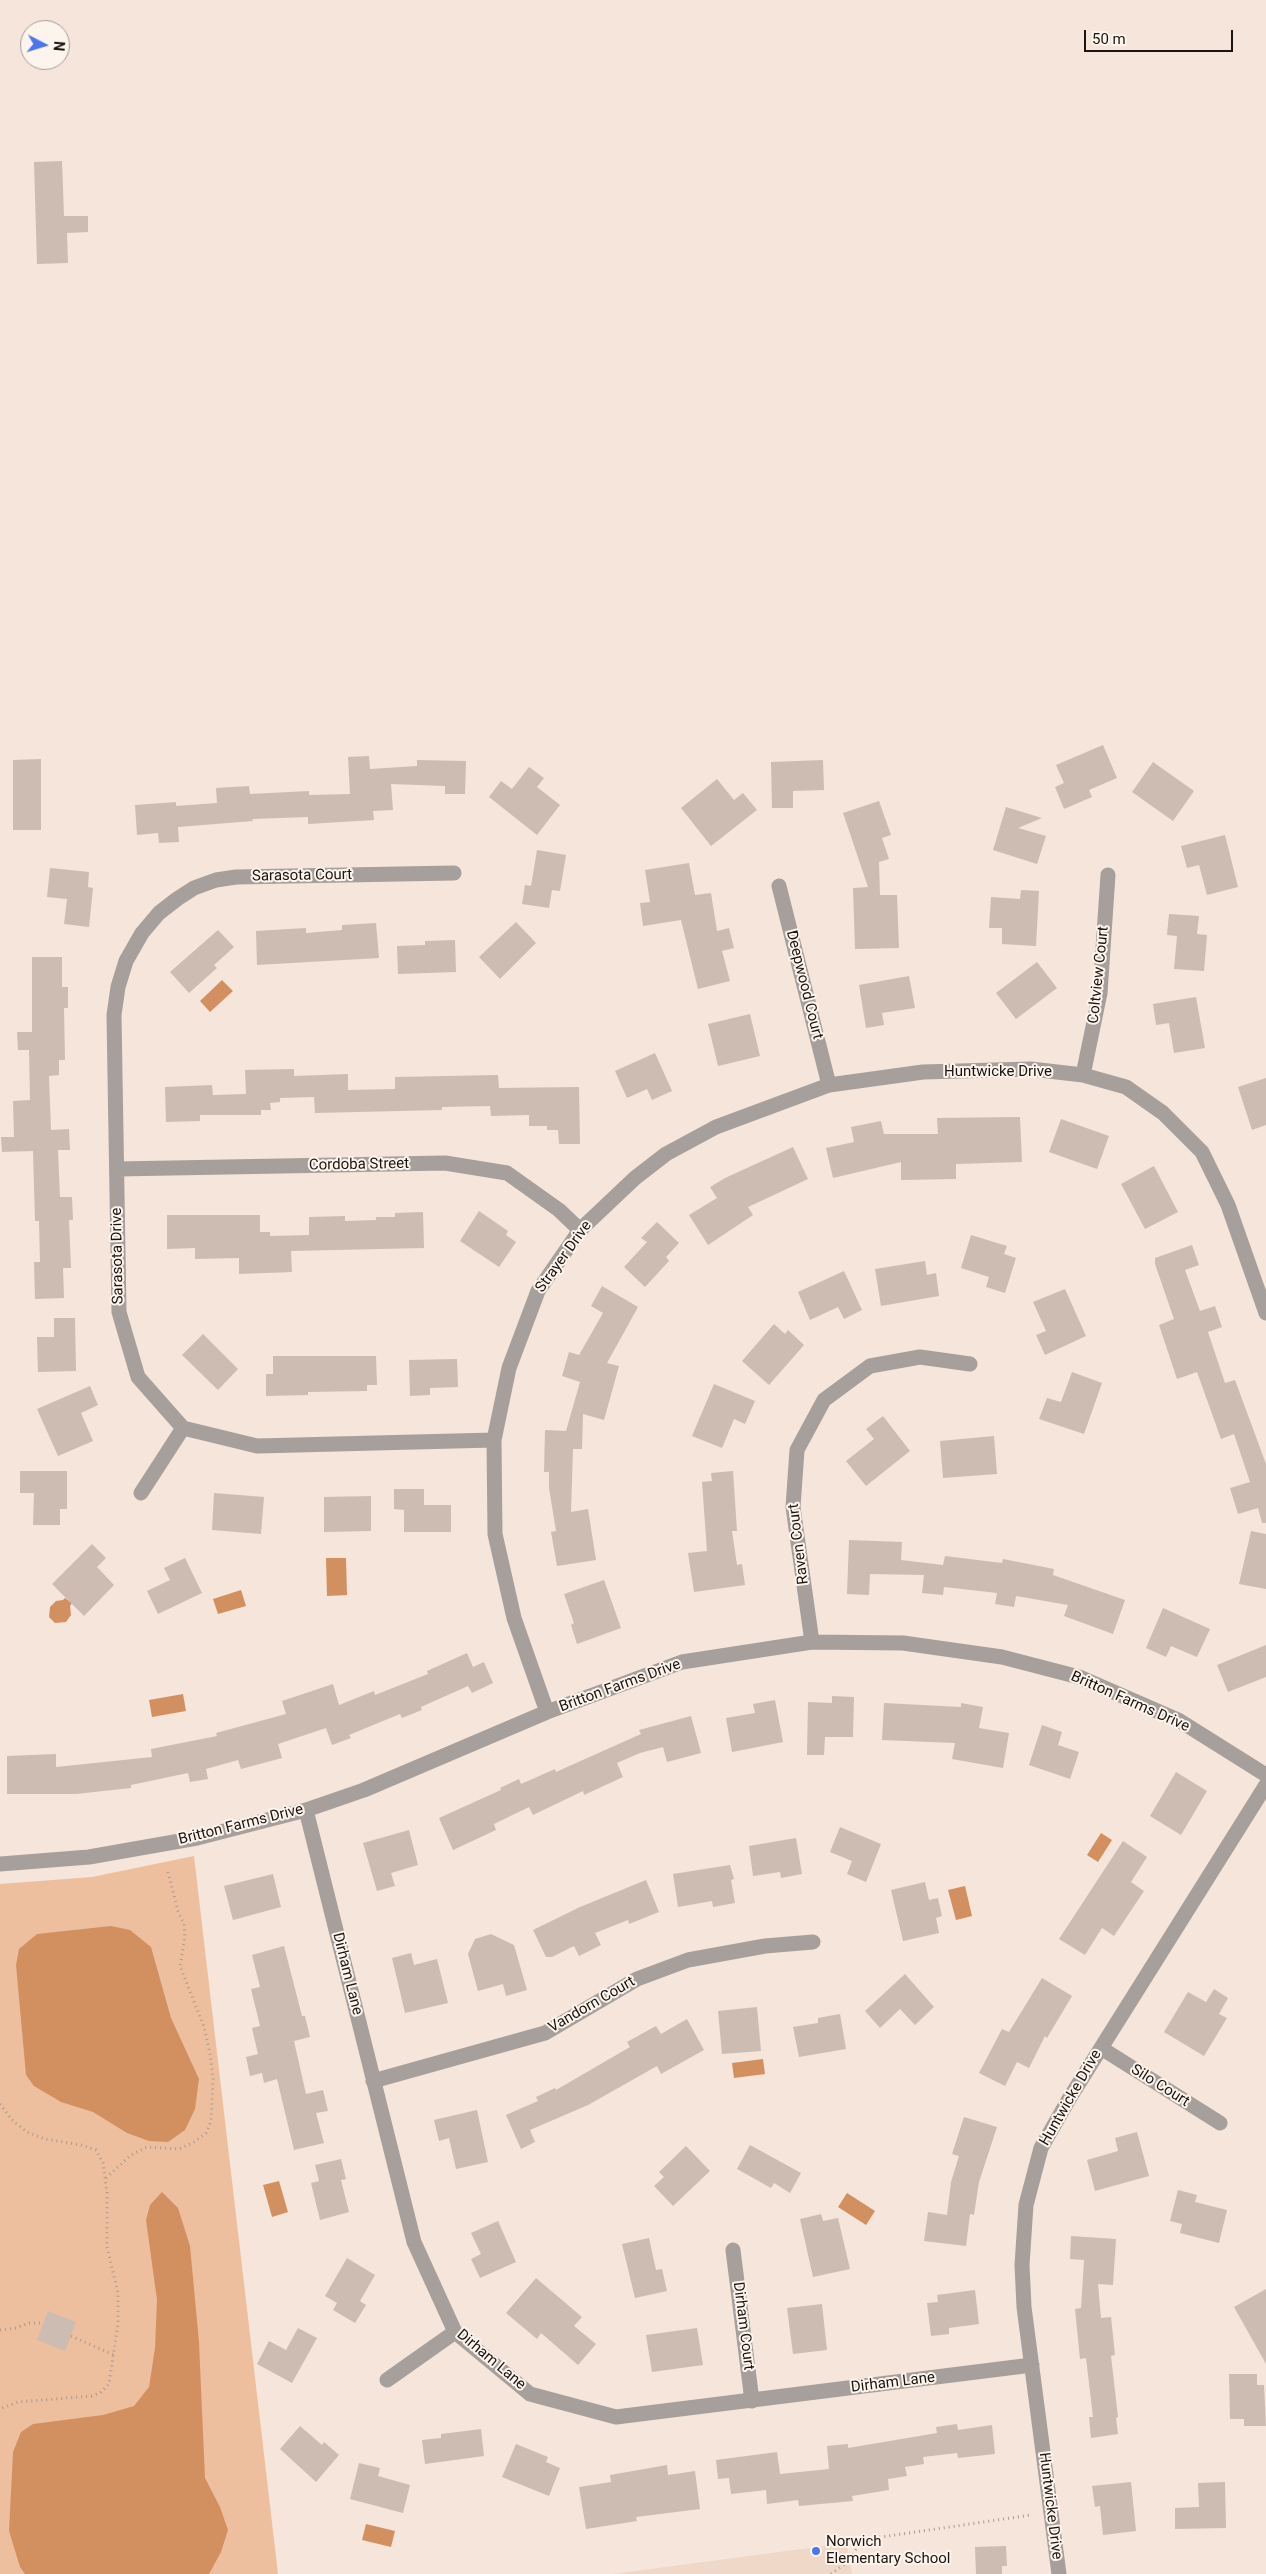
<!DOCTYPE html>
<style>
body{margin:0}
#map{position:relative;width:1266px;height:2574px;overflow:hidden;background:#f5e5da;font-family:Roboto,sans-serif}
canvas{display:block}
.north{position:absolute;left:20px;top:20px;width:50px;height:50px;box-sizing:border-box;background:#fdf4ed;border:1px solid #a39b95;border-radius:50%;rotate:95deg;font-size:14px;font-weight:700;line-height:20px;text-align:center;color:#1b1511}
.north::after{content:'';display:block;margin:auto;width:18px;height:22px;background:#4c77ea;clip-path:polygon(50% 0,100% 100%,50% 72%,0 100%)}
.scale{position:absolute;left:1084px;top:30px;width:149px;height:22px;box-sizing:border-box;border:2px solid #1b1511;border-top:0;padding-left:6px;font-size:15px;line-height:18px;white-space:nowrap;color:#1b1511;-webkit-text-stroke:4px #fdf4ed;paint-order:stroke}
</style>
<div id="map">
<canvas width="1266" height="2574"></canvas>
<div class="north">N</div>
<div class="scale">50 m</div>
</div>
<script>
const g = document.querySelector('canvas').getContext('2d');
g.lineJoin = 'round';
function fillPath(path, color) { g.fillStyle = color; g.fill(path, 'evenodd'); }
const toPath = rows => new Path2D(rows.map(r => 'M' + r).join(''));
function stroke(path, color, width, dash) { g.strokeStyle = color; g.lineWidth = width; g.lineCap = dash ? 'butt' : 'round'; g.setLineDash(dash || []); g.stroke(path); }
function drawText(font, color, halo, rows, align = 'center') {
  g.font = font + ' Roboto,sans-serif'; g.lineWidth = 4; g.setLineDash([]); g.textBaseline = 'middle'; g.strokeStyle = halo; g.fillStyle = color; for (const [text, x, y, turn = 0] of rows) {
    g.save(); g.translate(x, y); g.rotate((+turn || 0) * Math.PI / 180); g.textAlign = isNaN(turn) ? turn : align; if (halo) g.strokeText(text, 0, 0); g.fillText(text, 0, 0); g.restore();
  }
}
const built = toPath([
 [847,2543,852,2574,613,2574]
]);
const green = toPath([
 [194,1856,278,2574,0,2574,0,1884,92,1877]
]);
const water = toPath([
 [222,980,233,991,210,1012,200,1001],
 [326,1558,346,1558,347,1595,327,1596],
 [241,1590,246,1606,218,1614,213,1599],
 [65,1598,72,1603,70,1606,71,1615,66,1622,55,1623,49,1617,50,1607,56,1601,63,1600],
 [183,1694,186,1711,152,1717,149,1700],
 [1101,1833,1112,1840,1098,1862,1087,1855],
 [965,1886,972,1916,956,1920,948,1890],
 [111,1926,130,1930,151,1947,171,2018,199,2079,195,2109,185,2130,168,2142,149,2141,127,2133,93,2112,61,2102,34,2086,26,2075,16,1965,19,1949,37,1934],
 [763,2059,765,2074,734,2078,732,2063],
 [279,2181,288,2212,272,2217,263,2185],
 [162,2192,178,2208,190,2246,199,2342,205,2478,220,2507,228,2530,221,2552,209,2574,25,2574,20,2567,9,2531,13,2452,21,2432,33,2424,103,2415,134,2406,149,2387,155,2348,157,2300,146,2220,150,2205],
 [847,2193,875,2211,866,2225,838,2207],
 [366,2524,395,2531,391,2547,362,2540]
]);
const building = toPath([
 [62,161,64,216,88,216,88,232,67,233,68,263,37,264,34,162],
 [1103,745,1117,778,1089,790,1092,797,1064,809,1055,787,1064,783,1056,765],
 [369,756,370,769,417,766,417,760,466,761,465,794,445,794,445,786,391,784,393,810,373,811,374,820,308,824,308,817,252,819,253,821,178,827,179,842,159,843,158,833,137,835,135,805,176,802,176,806,217,803,216,788,249,786,250,794,309,791,309,795,350,794,348,757],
 [41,759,41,830,13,830,13,760],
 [823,760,824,790,793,791,793,808,772,808,771,762],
 [1153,762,1194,791,1173,821,1132,792],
 [529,767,544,778,537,787,560,805,537,835,489,797,501,781,512,789],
 [717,779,734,800,743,793,757,810,711,846,681,808],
 [879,801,891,835,882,838,889,859,879,862,880,895,897,895,899,948,855,949,853,888,868,887,843,813],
 [1006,807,1042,818,1018,828,1046,836,1037,864,993,850],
 [1225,835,1238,887,1207,895,1199,865,1187,868,1181,846],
 [537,850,566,855,560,891,552,890,549,908,522,904,525,885,531,886],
 [689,863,695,895,711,893,717,931,729,928,734,948,722,951,730,981,698,989,681,920,643,926,640,903,650,902,645,870],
 [50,868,89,872,88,887,93,888,89,927,64,924,67,899,47,897],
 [1021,890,1039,891,1036,946,1002,944,1002,928,989,928,991,897,1020,899],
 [1169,914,1199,916,1197,934,1207,935,1204,971,1174,969,1177,936,1167,935],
 [516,922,536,943,500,979,479,957],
 [376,923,379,958,257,965,256,931,306,928,306,933,342,930,342,925],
 [218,930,234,947,214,965,217,968,189,993,170,972],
 [455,940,456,972,398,974,397,946,425,945,425,941],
 [32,957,62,957,62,987,68,987,68,1008,64,1008,65,1060,59,1060,59,1075,49,1076,51,1130,69,1129,70,1150,58,1150,60,1197,72,1197,73,1220,69,1220,71,1268,63,1268,64,1298,35,1299,34,1262,40,1262,39,1221,35,1221,33,1151,2,1152,1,1137,14,1137,13,1101,30,1100,29,1050,18,1050,17,1032,32,1032],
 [1037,962,1057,988,1016,1019,996,993],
 [909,976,915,1008,882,1013,884,1025,866,1028,859,985],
 [1196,997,1205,1048,1174,1053,1169,1023,1156,1025,1153,1004],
 [750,1014,760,1056,718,1066,708,1024],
 [655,1053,672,1091,652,1100,647,1089,627,1098,615,1071],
 [294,1069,294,1076,348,1074,348,1090,395,1089,395,1077,498,1075,499,1088,579,1087,580,1144,559,1144,558,1130,547,1130,547,1126,529,1126,529,1115,491,1116,490,1106,442,1107,442,1110,315,1113,314,1097,280,1098,280,1102,270,1103,271,1110,261,1110,261,1115,200,1115,200,1121,166,1122,165,1087,212,1085,213,1095,246,1094,245,1070],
 [1266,1078,1266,1125,1252,1130,1238,1087],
 [1020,1117,1022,1162,956,1164,956,1179,901,1180,901,1162,833,1178,826,1148,854,1142,851,1127,881,1121,884,1134,938,1134,937,1118],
 [1061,1119,1109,1136,1097,1169,1049,1152],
 [793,1147,808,1179,748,1207,753,1215,708,1245,689,1215,717,1198,710,1187,725,1178],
 [1154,1166,1178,1212,1145,1229,1121,1184],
 [479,1211,508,1231,506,1235,516,1242,499,1267,460,1241],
 [423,1212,424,1248,291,1251,292,1272,239,1274,239,1258,195,1259,195,1248,167,1249,167,1215,260,1215,260,1232,270,1232,270,1236,309,1235,309,1217,345,1216,345,1221,376,1220,376,1217,395,1217,395,1213],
 [657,1222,679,1243,666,1257,669,1261,645,1287,624,1267,647,1242,641,1238],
 [971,1235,1007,1246,1004,1254,1016,1258,1005,1293,986,1287,989,1277,961,1268],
 [1192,1245,1199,1265,1185,1270,1200,1311,1215,1306,1222,1327,1208,1332,1225,1383,1235,1380,1266,1464,1266,1523,1262,1523,1258,1508,1238,1514,1230,1488,1250,1482,1234,1434,1221,1439,1197,1372,1177,1379,1159,1325,1174,1319,1155,1264,1155,1258],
 [925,1261,927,1275,936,1273,939,1296,881,1306,875,1269],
 [844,1271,862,1310,844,1319,838,1307,810,1320,798,1292],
 [602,1286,638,1307,607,1363,619,1366,604,1420,583,1414,582,1449,573,1449,571,1512,588,1509,596,1560,557,1566,551,1532,556,1531,549,1488,549,1472,544,1472,545,1430,566,1431,580,1382,562,1376,569,1352,579,1355,603,1313,591,1306],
 [1065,1289,1086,1336,1045,1355,1036,1335,1046,1331,1033,1302],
 [54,1318,75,1318,76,1371,38,1372,37,1337,54,1337],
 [774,1324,785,1334,788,1330,804,1345,769,1385,742,1361],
 [203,1334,238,1369,218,1390,182,1355],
 [273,1356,376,1356,377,1385,367,1385,367,1391,308,1392,308,1395,266,1396,266,1374,273,1374],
 [457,1359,458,1387,430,1388,430,1395,410,1396,409,1360],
 [1072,1372,1102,1383,1084,1434,1039,1419,1047,1398,1061,1402],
 [714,1384,755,1401,745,1424,734,1419,722,1448,692,1436],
 [90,1386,98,1405,81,1413,93,1441,58,1456,37,1409],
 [883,1416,910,1451,866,1486,846,1461,874,1439,866,1429],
 [994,1436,997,1474,943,1478,940,1441],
 [20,1471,67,1471,67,1509,60,1509,60,1525,33,1525,34,1493,20,1493],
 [733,1471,737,1531,732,1531,737,1565,742,1564,745,1585,694,1592,688,1553,707,1551,702,1482,712,1481,711,1473],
 [394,1489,424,1489,424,1505,451,1505,451,1532,404,1532,404,1510,394,1509],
 [214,1493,264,1497,261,1534,212,1530],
 [371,1496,371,1531,324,1532,324,1497],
 [1251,1531,1266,1534,1266,1589,1239,1584],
 [849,1540,902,1542,901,1560,943,1565,945,1556,1002,1563,1003,1559,1054,1569,1053,1575,1125,1600,1113,1634,1064,1616,1068,1605,1016,1596,1014,1607,995,1604,997,1593,944,1587,943,1595,922,1593,924,1575,870,1574,869,1595,847,1594],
 [92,1544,106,1558,97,1567,114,1585,84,1616,52,1584],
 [185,1558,202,1593,158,1614,147,1591,170,1580,164,1568],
 [604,1580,621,1628,577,1644,571,1625,574,1623,564,1594],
 [1163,1608,1210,1629,1197,1657,1171,1646,1166,1657,1146,1648],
 [1266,1645,1266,1677,1228,1692,1217,1665],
 [467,1653,473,1667,484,1662,493,1683,472,1693,468,1686,421,1707,422,1710,402,1718,400,1714,349,1735,351,1738,332,1745,326,1728,278,1744,282,1758,241,1769,238,1760,206,1769,208,1779,190,1782,188,1773,131,1785,131,1788,76,1794,7,1794,7,1756,56,1754,56,1767,152,1757,151,1749,217,1736,216,1733,286,1714,282,1701,333,1684,339,1705,374,1691,375,1695,428,1674,427,1671],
 [832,1696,854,1697,853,1737,825,1737,824,1755,807,1755,808,1702,832,1703],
 [775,1700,783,1742,732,1752,726,1718,755,1713,753,1704],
 [884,1703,961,1707,961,1703,983,1707,979,1728,1009,1733,1003,1768,952,1759,955,1743,882,1740],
 [691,1716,701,1753,667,1762,663,1747,640,1753,617,1763,623,1777,584,1795,583,1791,533,1815,529,1807,494,1824,496,1830,453,1850,439,1818,501,1790,500,1788,519,1779,521,1784,555,1769,556,1772,641,1734,639,1730],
 [1042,1725,1062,1732,1058,1745,1079,1752,1070,1779,1029,1765],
 [1176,1772,1207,1791,1181,1835,1150,1816],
 [840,1827,881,1844,866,1882,847,1874,852,1861,830,1852],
 [409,1830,418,1865,391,1873,395,1886,377,1891,363,1843],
 [796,1838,802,1874,781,1878,780,1872,753,1876,749,1846],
 [1123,1841,1147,1857,1131,1882,1144,1891,1114,1936,1102,1928,1085,1955,1059,1939],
 [730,1865,734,1879,731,1880,735,1903,713,1907,712,1901,678,1907,673,1874],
 [273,1874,281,1907,233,1920,224,1886],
 [646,1880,659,1912,629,1924,628,1920,595,1933,601,1945,579,1956,574,1946,552,1957,546,1957,533,1930,580,1907],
 [925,1882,929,1900,938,1898,942,1916,936,1918,939,1933,903,1941,891,1890],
 [491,1934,514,1945,527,1990,506,1996,503,1984,478,1991,468,1954,475,1939],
 [284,1946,302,2016,305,2016,310,2037,294,2041,306,2094,323,2090,328,2111,316,2113,324,2143,294,2150,277,2079,264,2083,262,2073,250,2076,246,2057,258,2054,252,2028,260,2026,251,1989,260,1987,252,1955],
 [411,1953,414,1965,437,1959,448,2003,405,2013,392,1958],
 [905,1974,934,2007,915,2025,900,2009,880,2028,865,2011],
 [1042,1978,1072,1996,1047,2038,1045,2036,1029,2068,1017,2062,1005,2086,979,2073,1002,2029,1009,2032],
 [1214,1989,1228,1998,1219,2014,1227,2018,1204,2056,1164,2032,1188,1992,1206,2002],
 [757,2007,761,2051,722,2054,718,2011],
 [840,2014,846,2049,799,2057,793,2027,818,2023,818,2018],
 [687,2019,704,2050,661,2074,657,2066,588,2105,530,2130,535,2142,521,2149,506,2115,538,2101,536,2097,555,2088,556,2090,630,2047,627,2042,656,2026,661,2034],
 [477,2110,488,2162,456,2169,449,2138,439,2141,434,2120],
 [964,2117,997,2127,979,2182,974,2215,970,2214,966,2246,924,2241,928,2212,947,2215,951,2182,959,2156,952,2154],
 [1137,2132,1149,2176,1095,2191,1087,2160,1118,2151,1115,2138],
 [750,2145,801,2173,790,2193,774,2183,771,2188,737,2169],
 [686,2146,710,2171,673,2206,654,2186,664,2177,659,2172],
 [341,2159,346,2179,341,2180,349,2212,320,2220,311,2183,319,2181,315,2165],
 [1178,2190,1197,2195,1195,2202,1227,2210,1219,2243,1180,2233,1182,2224,1170,2221],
 [821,2214,823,2221,838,2218,850,2269,813,2277,800,2219],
 [498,2221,516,2262,480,2278,471,2259,481,2254,471,2233],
 [1071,2236,1116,2239,1113,2285,1098,2284,1101,2318,1111,2317,1115,2355,1111,2356,1118,2417,1116,2418,1118,2434,1091,2438,1089,2417,1093,2417,1086,2358,1080,2359,1075,2309,1081,2308,1084,2260,1070,2259],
 [649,2238,656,2270,662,2269,667,2291,635,2298,622,2244],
 [347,2258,375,2275,360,2301,366,2305,355,2323,333,2310,337,2303,325,2296],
 [536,2278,582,2317,574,2326,596,2344,578,2365,541,2333,537,2339,506,2313],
 [1266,2289,1266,2364,1234,2307],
 [975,2290,979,2324,949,2328,949,2334,931,2336,927,2303,938,2302,937,2295],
 [822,2304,827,2350,793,2354,787,2308],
 [48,2311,76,2322,65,2351,37,2340],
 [298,2328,317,2338,292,2383,257,2364,269,2341,286,2350],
 [697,2328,703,2365,652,2372,646,2335],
 [1229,2374,1257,2374,1257,2385,1264,2385,1266,2426,1244,2426,1244,2419,1230,2419],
 [957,2424,958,2430,992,2425,995,2454,958,2458,957,2453,923,2457,924,2464,905,2467,907,2476,888,2479,889,2490,852,2496,853,2501,799,2506,798,2500,767,2504,766,2490,731,2494,729,2478,718,2479,716,2460,777,2452,780,2474,829,2469,827,2446,848,2444,848,2448,937,2433,936,2427],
 [300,2426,322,2445,324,2442,339,2455,316,2482,280,2449],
 [481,2429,484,2456,425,2464,422,2440,441,2438,441,2434],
 [516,2444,548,2457,546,2462,560,2468,549,2496,502,2477],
 [359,2463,380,2468,378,2476,410,2485,403,2513,350,2499],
 [667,2465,668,2475,695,2471,700,2509,636,2517,637,2521,586,2529,579,2487,611,2482,610,2475],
 [1131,2482,1136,2531,1103,2535,1100,2506,1095,2507,1092,2486],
 [1225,2482,1226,2528,1175,2529,1175,2508,1199,2507,1198,2483],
 [1006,2546,1007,2566,1002,2566,1002,2574,976,2574,975,2547]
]);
const path = toPath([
 [0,2104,12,2120,27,2132,45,2139,81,2145,96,2150,103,2163,107,2193,107,2247,118,2293,118,2324,109,2384,100,2393,92,2396,18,2402,0,2409],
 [106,2178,131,2155,147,2147,179,2149,194,2142,206,2133,211,2121,213,2079,210,2054,204,2027,180,1966,185,1937,184,1924,178,1911,168,1872],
 [0,2330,16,2328,29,2323,43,2323],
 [71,2336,114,2355],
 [831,2574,850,2560,861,2540,1031,2515]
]);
const minor = toPath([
 [454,873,236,877,216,880,194,888,177,899,159,913,142,933,126,961,118,987,114,1015,119,1312,138,1377,183,1428,257,1446,494,1440],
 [779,886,829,1085],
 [1083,1075,1100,993,1108,875],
 [117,1169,445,1163,507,1173,559,1210,580,1230],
 [141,1493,183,1428],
 [812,1642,793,1507,797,1450,824,1400,870,1366,920,1357,970,1364],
 [547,1712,514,1618,495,1534,494,1440,509,1368,538,1291,580,1230,635,1178,666,1154,716,1127,829,1085,923,1072,1031,1069,1083,1075,1126,1087,1163,1113,1202,1152,1228,1205,1266,1313],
 [306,1810,414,2242,455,2332,530,2394,616,2417,1032,2365],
 [0,1864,89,1857,197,1838,306,1810,364,1790,547,1712,682,1662,812,1642,903,1643,1002,1657,1079,1677,1180,1721,1266,1775],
 [1101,2048,1220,2123],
 [373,2081,545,2033,637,1979,688,1960,765,1946,813,1942],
 [733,2250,752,2401],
 [387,2380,455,2332],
 [1059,2574,1024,2307,1022,2265,1026,2205,1041,2148,1069,2099,1266,1785]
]);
const markers = [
 [816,2551,5,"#4c77ea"]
];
const streetNames = [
 ["Sarasota Court",302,876,-1],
 ["Coltview Court",1099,975,-84],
 ["Deepwood Court",804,985,76],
 ["Huntwicke Drive",998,1072],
 ["Cordoba Street",359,1165,-1],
 ["Sarasota Drive",118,1256,-91],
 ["Strayer Drive",564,1257,-54],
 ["Raven Court",799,1544,-97],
 ["Britton Farms Drive",620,1686,-20],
 ["Britton Farms Drive",1130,1702,24],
 ["Britton Farms Drive",241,1825,-14],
 ["Dirham Lane",347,1974,76],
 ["Vandorn Court",592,2005,-30],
 ["Silo Court",1160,2086,32],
 ["Huntwicke Drive",1071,2098,-60],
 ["Dirham Court",743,2326,83],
 ["Dirham Lane",491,2360,40],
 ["Dirham Lane",893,2383,-7],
 ["Huntwicke Drive",1050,2506,83]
];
const poiNames = [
 ["Norwich",826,2542],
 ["Elementary School",826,2559]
];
fillPath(built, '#efd8c8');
fillPath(green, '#eebf9f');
fillPath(water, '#d29061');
fillPath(building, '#ccbcb2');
stroke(path, '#a79b92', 3, [1, 4]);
stroke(minor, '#a69f9b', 15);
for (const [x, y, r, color] of markers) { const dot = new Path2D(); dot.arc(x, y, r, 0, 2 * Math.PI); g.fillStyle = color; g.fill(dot); stroke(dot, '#fdf4ed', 2); }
drawText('15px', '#1b1511', '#fdf4ed', streetNames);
drawText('15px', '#1b1511', '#fdf4ed', poiNames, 'left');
</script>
